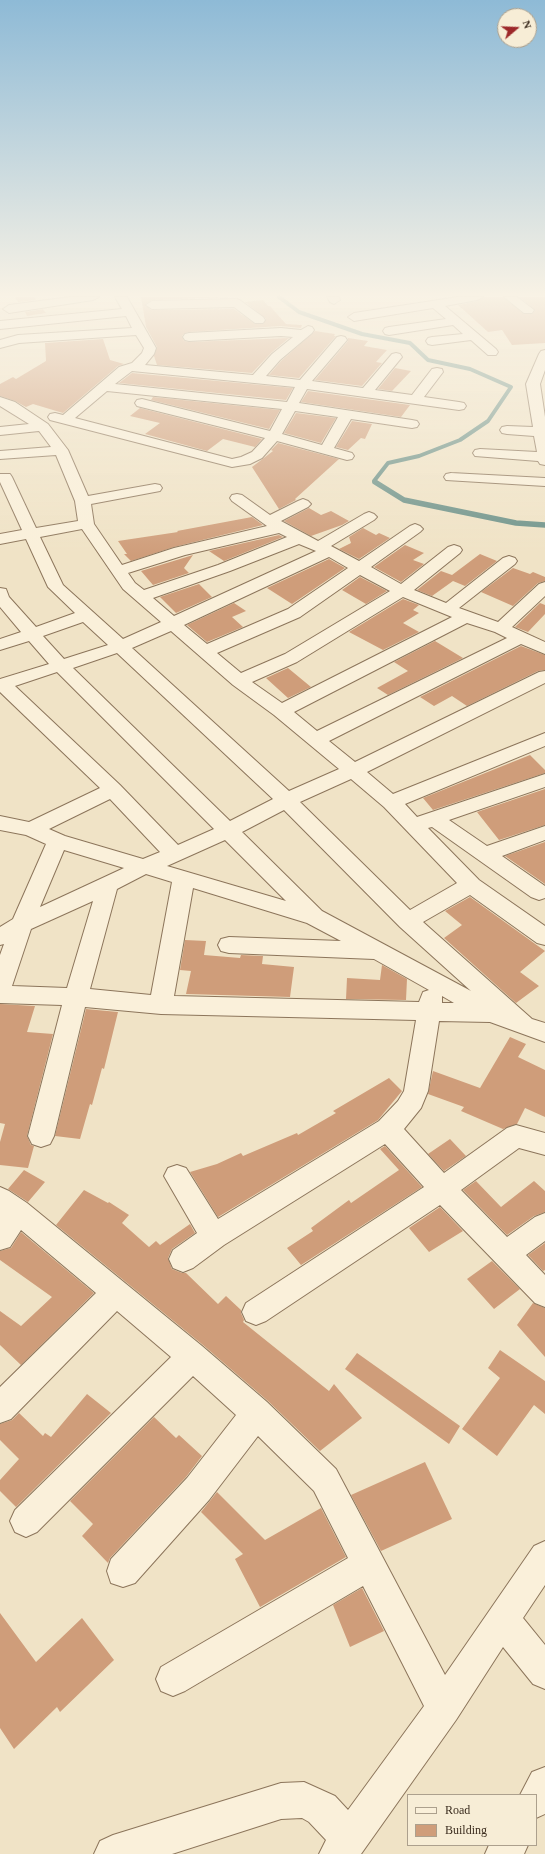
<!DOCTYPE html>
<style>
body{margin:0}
#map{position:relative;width:545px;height:1854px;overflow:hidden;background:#f0e3c6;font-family:"Times New Roman",serif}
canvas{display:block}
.legend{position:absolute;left:407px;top:1794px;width:130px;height:52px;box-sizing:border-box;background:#f7edd6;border:1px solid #aca08d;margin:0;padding:5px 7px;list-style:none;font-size:12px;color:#3c2d1f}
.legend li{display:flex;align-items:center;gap:8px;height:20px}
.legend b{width:20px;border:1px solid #aca08d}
.north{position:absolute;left:497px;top:8px;width:40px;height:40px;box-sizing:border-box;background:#f7edd6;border:1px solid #aca08d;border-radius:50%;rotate:71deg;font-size:11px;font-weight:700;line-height:16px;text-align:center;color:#3c2d1f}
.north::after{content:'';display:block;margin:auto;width:14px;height:18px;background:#9d282a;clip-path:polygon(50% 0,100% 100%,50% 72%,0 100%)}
</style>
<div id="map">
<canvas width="545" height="1854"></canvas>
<ul class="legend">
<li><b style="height:5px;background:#faf0da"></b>Road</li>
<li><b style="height:11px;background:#cf9d7a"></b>Building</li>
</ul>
<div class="north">N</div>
</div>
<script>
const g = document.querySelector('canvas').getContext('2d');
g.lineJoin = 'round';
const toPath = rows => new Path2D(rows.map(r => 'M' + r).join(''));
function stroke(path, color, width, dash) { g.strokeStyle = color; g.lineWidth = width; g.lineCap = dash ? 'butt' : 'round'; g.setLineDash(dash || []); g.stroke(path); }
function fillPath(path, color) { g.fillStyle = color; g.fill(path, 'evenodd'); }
const streamFar1 = toPath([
 [279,297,299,312,362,334,410,343,428,360,470,369,511,387,488,421,460,440,419,456,388,463,374,481,377,483]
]);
const stream = toPath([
 [375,482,404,500,516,523,545,525]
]);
const building = toPath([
 [15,297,34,297,36,300,18,302],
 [141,297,230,297,152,300,145,305,152,310,234,309,255,324,263,324,266,319,245,302,263,300,268,306,270,306,286,324,302,325,301,328,281,326,189,332,185,333,182,336,184,341,189,342,289,338,271,353,252,373,157,365,154,356,157,347,146,327],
 [484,297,503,297,524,314,532,314,535,310,519,297,545,297,545,343,512,345,502,330,488,332,458,305,477,301],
 [43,309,46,313,27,316,25,312],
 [315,331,335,334,334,336,336,336,299,378,269,375,281,361],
 [348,338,368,341,364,346,387,350,376,362,382,363,362,386,315,380,348,341],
 [103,339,110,360,124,364,118,366,63,413,33,404,26,407,15,401,0,396,0,384,13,377,16,379,46,361,45,343],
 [395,368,411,371,392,391,378,389],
 [132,373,293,388,286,400,119,383],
 [308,391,410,405,401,417,301,402],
 [153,397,280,410,269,429,151,400],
 [140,408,262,439,255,447,223,439,207,451,145,434,160,423,130,416],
 [296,413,336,418,321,443,284,433],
 [352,421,372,424,365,439,361,438,348,450,336,447],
 [278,443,339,459,295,499,296,500,279,509,252,467,273,451,271,450],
 [309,508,321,515,331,511,349,521,342,525,311,536,284,521],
 [252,517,263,525,174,547,131,561,124,554,127,554,118,541,178,532,177,531],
 [363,528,376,535,379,533,390,538,359,559,339,549,351,543,349,537],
 [279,535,283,537,224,561,209,551],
 [405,545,424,553,413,560,424,564,401,582,374,567],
 [480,554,497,561,465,586,453,581,432,596,417,590,441,571,452,575],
 [193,555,184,568,189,573,153,585,141,571],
 [329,559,345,568,292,604,267,588],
 [513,568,530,574,533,572,545,577,545,581,538,583,513,606,481,592],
 [360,577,387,591,366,604,342,590],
 [199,584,212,597,176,613,160,597],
 [403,599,419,605,413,610,419,613,403,623,419,632,383,650,349,632],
 [234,603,246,611,232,617,243,627,207,642,187,625],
 [540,603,545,605,545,614,528,632,515,627],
 [435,641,463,658,388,695,377,688,408,671,394,662],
 [521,646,545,655,545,670,538,671,467,706,452,696,434,706,420,697],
 [288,668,311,687,288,698,266,678],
 [530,755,545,770,545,773,433,810,423,798],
 [545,789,545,825,499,840,477,812],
 [545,842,545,884,505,856],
 [470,897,545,951,520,972,539,986,516,1003,444,938,462,925,445,911],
 [185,940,206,941,204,955,240,958,241,955,263,956,262,964,294,967,290,997,186,994,191,971,180,970],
 [382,965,407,979,406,1000,346,999,347,978,380,980],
 [0,1004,35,1006,27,1032,53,1034,27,1136,31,1145,34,1146,28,1168,0,1165,0,1142,5,1124,0,1123],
 [86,1009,118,1012,104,1069,102,1068,92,1105,90,1104,80,1139,55,1136],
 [510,1037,526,1044,518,1057,545,1070,545,1117,525,1108,517,1124,503,1129,461,1111,464,1107,428,1094,433,1071,480,1088],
 [389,1078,402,1091,378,1120,218,1217,190,1172,217,1164,241,1153,243,1156,297,1133,298,1135,336,1113,333,1111],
 [450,1139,466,1156,444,1171,428,1154],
 [385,1146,422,1187,301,1265,287,1248,313,1231,311,1228,349,1200,351,1203,399,1170,380,1149],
 [24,1170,45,1182,28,1202,8,1189],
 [476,1181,501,1207,534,1181,545,1191,545,1212,534,1216,507,1235,463,1190],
 [84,1190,108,1203,109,1202,129,1215,122,1223,149,1247,156,1241,160,1245,190,1224,195,1233,172,1249,168,1258,172,1269,182,1273,186,1273,218,1304,226,1296,241,1310,241,1313,244,1320,243,1322,329,1391,334,1384,362,1418,320,1451,268,1401,203,1345,56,1225],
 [440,1207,463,1231,429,1252,409,1228],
 [21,1232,94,1293,21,1365,0,1345,0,1311,21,1326,52,1297,0,1260,0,1251,11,1248],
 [545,1243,545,1270,543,1271,528,1255],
 [492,1261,520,1289,494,1309,467,1279],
 [533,1303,545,1308,545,1357,517,1325],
 [500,1350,545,1381,545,1414,534,1405,497,1456,462,1429,500,1378,488,1368],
 [357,1353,460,1426,449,1444,345,1369],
 [87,1394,111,1413,16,1507,0,1491,0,1480,19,1459,0,1440,0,1424,12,1420,19,1413,43,1436,45,1433,51,1437],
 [154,1417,176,1438,179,1435,202,1456,186,1477,110,1558,108,1563,82,1536,93,1524,70,1501],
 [425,1462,452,1519,381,1551,351,1495],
 [217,1492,265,1540,321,1508,346,1557,260,1607,235,1559,243,1554,201,1512],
 [362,1588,384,1631,350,1647,333,1605],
 [0,1613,36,1662,82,1618,114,1660,60,1712,57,1707,14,1749,0,1728]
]);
const minor = toPath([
 [71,297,99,297,93,300,9,313,3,309,9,305,71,297],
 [115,297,127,297,156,348,154,354,145,365,253,375,272,354,293,337,281,336,189,341,185,340,183,337,185,334,189,333,281,328,301,330,308,326,312,327,314,330,312,333,280,360,266,376,300,380,337,337,341,336,345,337,347,340,312,381,363,388,392,354,396,353,400,354,402,357,375,390,412,395,432,369,437,368,442,369,443,372,424,397,459,402,464,403,466,406,464,409,459,410,307,389,299,403,412,420,417,421,419,424,417,427,412,428,351,419,334,448,352,453,354,456,352,459,347,460,277,441,262,458,250,464,232,467,50,420,48,417,50,414,55,413,63,415,119,367,132,363,142,353,144,348,136,335,19,343,0,348,0,340,18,335,132,328,126,316,0,329,0,321,122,309,115,297],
 [132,371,295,387,287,402,115,384,132,371],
 [107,391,282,409,270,431,142,399,137,400,135,403,137,406,265,438,252,452,241,457,232,459,75,418,107,391],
 [295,411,338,417,322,445,282,434,295,411],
 [327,297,339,297,340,300,334,304,330,302,327,297],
 [458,297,483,297,477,300,445,306,496,349,498,352,496,355,488,355,471,340,432,345,428,344,426,341,428,338,432,337,463,334,453,325,389,335,385,334,383,331,385,328,389,327,446,319,433,308,354,321,348,317,354,313,458,297],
 [504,297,517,297,534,310,532,313,524,313,504,297],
 [237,299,241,301,263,317,265,320,263,323,255,323,234,307,152,309,146,305,152,301,237,299],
 [545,350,545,370,540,384,545,417,545,465,540,464,538,461,475,456,473,453,475,450,480,449,537,452,534,436,507,434,502,433,500,430,502,427,507,426,533,427,526,384,539,354,541,351,545,350],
 [0,397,15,402,48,424,68,450,88,496,155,484,160,485,162,488,160,491,91,504,94,524,122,565,174,548,267,526,232,501,230,498,232,495,237,494,242,495,270,515,298,501,303,499,308,501,311,504,308,507,281,521,318,541,364,514,369,512,374,514,377,517,374,520,331,546,359,561,410,526,415,524,420,526,423,529,420,532,371,567,401,584,448,547,454,545,460,547,462,550,460,553,414,590,446,603,503,558,509,556,515,558,517,561,515,564,459,608,498,622,539,584,545,582,545,596,512,627,545,642,545,654,521,644,329,741,355,762,539,672,545,671,545,683,367,772,393,794,545,733,545,746,405,804,417,817,545,774,545,787,449,820,487,846,545,826,545,840,502,856,545,886,545,898,539,900,531,897,432,827,428,828,479,880,545,926,545,945,537,943,470,895,423,922,532,1019,545,1023,545,1042,490,1022,439,1021,428,1091,421,1108,404,1129,444,1173,507,1128,516,1125,545,1133,545,1155,519,1148,461,1190,507,1237,535,1217,545,1213,545,1241,526,1255,545,1275,545,1307,535,1303,440,1205,266,1321,256,1325,246,1321,242,1312,246,1303,424,1187,385,1144,224,1245,193,1268,183,1272,173,1268,169,1259,173,1250,197,1233,164,1176,168,1168,177,1165,186,1168,218,1219,379,1121,398,1101,404,1091,416,1020,161,1014,85,1007,54,1136,50,1144,41,1147,32,1144,28,1136,62,1005,0,1003,0,955,4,944,0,945,0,927,13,919,46,844,26,835,0,830,0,816,29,822,100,788,0,692,0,679,49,664,29,641,0,650,0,639,21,632,0,607,0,588,6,589,9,597,36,627,75,613,48,587,26,539,0,544,0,534,22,530,0,482,0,474,10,474,12,477,36,528,78,521,75,501,56,455,0,459,0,451,51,447,39,431,0,435,0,427,29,424,0,406,0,397],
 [82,529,123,589,161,622,123,639,63,585,40,537,82,529],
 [279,533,287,537,218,565,144,590,135,583,128,573,185,555,279,533],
 [299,544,316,551,174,616,153,598,230,571,299,544],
 [329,557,348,568,288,609,207,644,184,625,329,557],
 [360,575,390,591,285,654,241,673,217,653,300,617,360,575],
 [403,597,452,617,282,703,252,682,297,662,403,597],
 [83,622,108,645,64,659,43,636,83,622],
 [467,623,495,632,507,638,317,731,294,712,467,623],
 [171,631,233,685,274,715,339,769,289,791,132,648,171,631],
 [117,653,273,799,230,821,73,668,117,653],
 [57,672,214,829,178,845,120,785,15,686,57,672],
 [351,779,384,807,457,883,410,910,300,802,351,779],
 [110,799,160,852,143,859,65,836,49,829,110,799],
 [284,810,400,927,471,991,322,911,242,832,284,810],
 [225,840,286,901,167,866,225,840],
 [64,850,124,868,40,907,64,850],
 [146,874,172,882,151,995,90,989,117,889,146,874],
 [193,888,307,923,341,941,229,937,221,939,218,945,221,951,229,953,374,959,429,990,423,992,419,1002,174,996,193,888],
 [93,901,67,988,12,986,31,929,93,901],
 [442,996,454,1003,442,1003,442,996],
 [451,473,545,478,545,486,446,480,444,477,446,474,451,473],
 [0,1187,9,1191,27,1203,202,1346,267,1402,336,1469,445,1675,534,1546,545,1541,545,1585,523,1618,545,1645,545,1689,533,1684,503,1647,456,1720,361,1854,319,1854,326,1840,309,1822,302,1818,281,1819,172,1854,94,1854,100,1841,113,1835,281,1783,304,1782,335,1796,348,1810,424,1706,363,1586,185,1691,173,1696,161,1691,156,1679,161,1667,348,1558,314,1491,258,1436,209,1500,135,1583,123,1587,111,1583,107,1571,111,1559,187,1478,236,1415,193,1376,37,1532,26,1537,15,1532,10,1521,15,1510,171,1357,117,1311,11,1419,0,1423,0,1387,96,1293,21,1230,10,1247,0,1250,0,1187],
 [545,1767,545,1814,536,1818,536,1795,520,1795,532,1772,545,1767],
 [489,1845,528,1845,524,1854,485,1854,489,1845]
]);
stroke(streamFar1, '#6d9289', 4);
stroke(stream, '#6d9289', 5.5);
fillPath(building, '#cf9d7a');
stroke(minor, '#8c755b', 2);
fillPath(minor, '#faf0da');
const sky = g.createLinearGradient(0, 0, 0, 556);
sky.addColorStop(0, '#8ebad6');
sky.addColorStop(0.53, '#f8f2e5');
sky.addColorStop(1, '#f8f2e500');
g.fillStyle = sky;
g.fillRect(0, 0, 545, 556);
</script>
